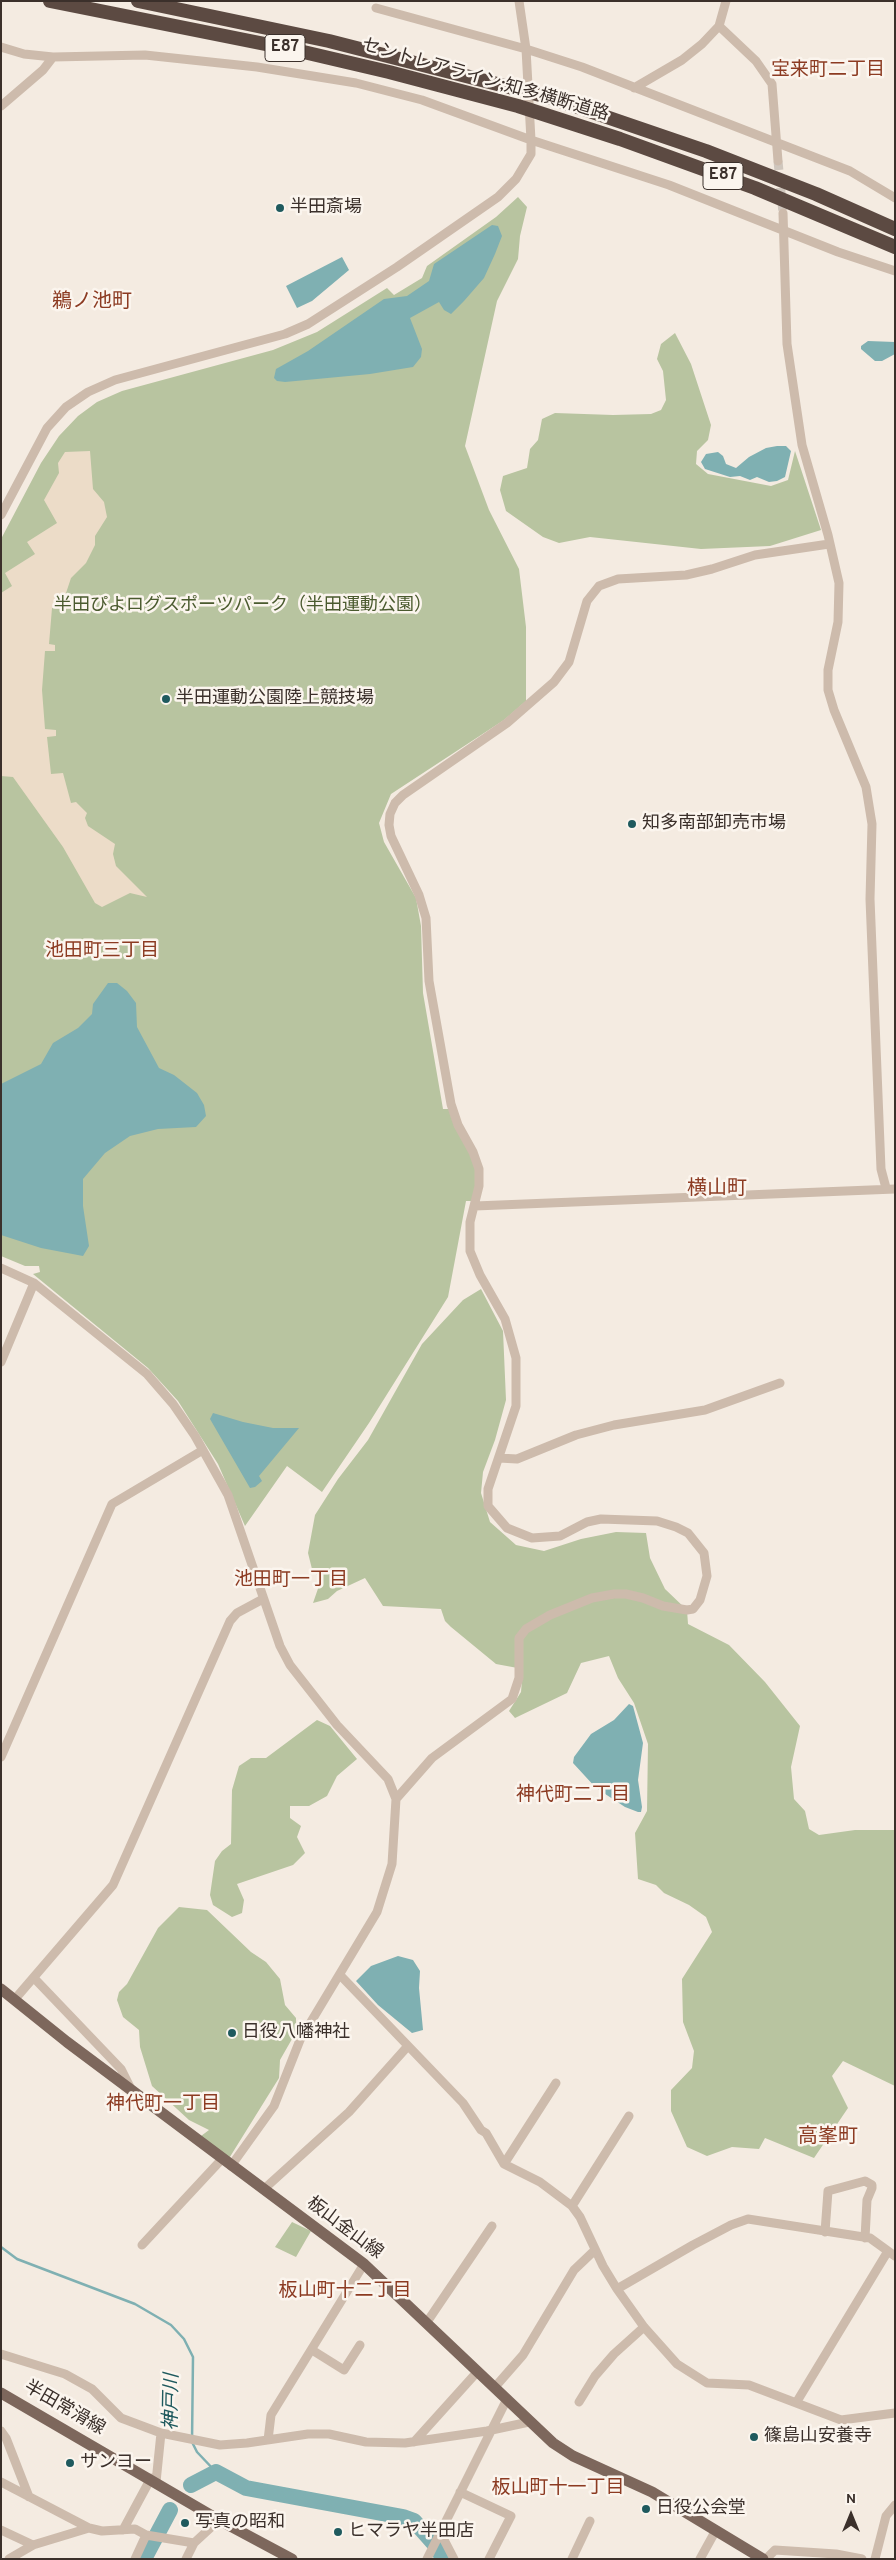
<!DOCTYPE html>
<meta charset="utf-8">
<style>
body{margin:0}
#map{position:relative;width:896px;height:2560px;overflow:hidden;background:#f4ebe1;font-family:Overpass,sans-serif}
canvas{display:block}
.frame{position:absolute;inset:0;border:2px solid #3b302b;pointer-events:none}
.north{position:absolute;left:826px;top:2490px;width:50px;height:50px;-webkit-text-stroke:4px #fbf5ee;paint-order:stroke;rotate:0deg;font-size:14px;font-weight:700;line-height:20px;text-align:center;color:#3b302b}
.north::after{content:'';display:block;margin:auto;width:18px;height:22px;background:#3b302b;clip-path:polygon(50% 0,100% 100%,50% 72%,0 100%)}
</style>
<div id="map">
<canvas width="896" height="2560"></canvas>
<div class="frame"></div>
<div class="north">N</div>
</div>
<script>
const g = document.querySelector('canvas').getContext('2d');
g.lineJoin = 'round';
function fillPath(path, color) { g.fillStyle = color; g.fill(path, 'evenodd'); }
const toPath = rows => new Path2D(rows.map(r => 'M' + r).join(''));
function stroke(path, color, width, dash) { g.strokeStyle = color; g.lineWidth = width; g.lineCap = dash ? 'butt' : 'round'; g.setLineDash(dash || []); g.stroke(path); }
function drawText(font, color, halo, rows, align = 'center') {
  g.font = font + ' Overpass,"Noto Sans JP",sans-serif'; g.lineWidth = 5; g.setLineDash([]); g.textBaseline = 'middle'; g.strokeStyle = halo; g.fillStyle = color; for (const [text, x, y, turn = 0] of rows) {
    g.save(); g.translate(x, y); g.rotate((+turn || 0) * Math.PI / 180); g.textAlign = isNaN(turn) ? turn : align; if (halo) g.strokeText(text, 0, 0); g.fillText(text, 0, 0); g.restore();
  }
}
const green = toPath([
 [518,197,527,207,520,236,518,259,497,301,465,446,489,510,519,569,526,627,526,701,504,720,391,794,379,823,384,842,416,898,421,926,423,993,443,1109,450,1109,474,1163,477,1183,474,1201,466,1201,448,1297,369,1423,322,1492,287,1466,245,1526,218,1464,178,1401,148,1368,33,1274,40,1272,39,1266,25,1266,1,1256,1,539,41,463,59,436,78,416,97,402,122,391,273,350,317,332,387,288,394,295,422,278,427,266,496,217],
 [675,333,691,364,711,425,708,440,697,451,696,464,708,474,771,486,788,480,795,451,821,530,770,546,701,549,590,537,559,543,543,537,506,511,500,490,503,476,527,468,530,449,538,440,542,419,555,413,613,415,651,414,661,410,666,400,663,371,657,359,661,344],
 [481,1289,503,1331,506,1400,495,1440,483,1472,481,1493,490,1522,516,1545,544,1551,581,1539,616,1532,646,1533,650,1558,665,1589,687,1610,688,1624,729,1645,765,1682,800,1726,791,1767,794,1799,805,1811,809,1829,819,1835,855,1830,895,1830,895,2086,843,2061,832,2076,848,2108,814,2158,765,2138,759,2149,732,2147,707,2156,687,2147,671,2111,671,2090,692,2068,694,2051,683,2022,682,1979,712,1932,706,1917,689,1905,664,1893,656,1885,638,1879,635,1833,647,1811,648,1744,634,1703,618,1678,609,1656,581,1663,567,1693,515,1718,509,1711,521,1692,523,1669,496,1664,451,1627,445,1621,441,1609,383,1606,365,1578,337,1591,328,1599,313,1603,321,1580,312,1569,308,1553,315,1515,338,1479,368,1440,422,1344,463,1300],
 [317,1720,330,1726,357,1759,337,1776,327,1796,309,1806,290,1806,290,1818,301,1826,297,1837,305,1853,293,1865,237,1884,244,1900,242,1913,232,1917,213,1905,210,1895,215,1861,222,1851,231,1844,232,1790,239,1766,251,1758,266,1758],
 [179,1907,207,1910,251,1952,266,1962,280,1979,285,2005,296,2018,296,2032,280,2060,279,2078,228,2160,197,2139,209,2130,189,2120,152,2086,140,2047,139,2030,123,2017,117,2000,119,1992,127,1984,158,1928],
 [292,2222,311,2231,296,2257,275,2247]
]);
const plaza = toPath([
 [90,451,93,489,104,502,107,517,95,536,95,545,86,563,71,578,61,608,52,608,49,644,55,645,55,651,45,651,42,690,45,729,56,730,56,736,47,737,51,774,63,773,71,803,76,802,87,813,85,818,88,826,115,844,113,854,116,866,147,897,130,893,102,907,95,903,63,847,13,777,1,776,1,593,12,586,5,573,35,554,27,542,57,523,44,500,59,473,58,463,65,452]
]);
const water = toPath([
 [492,225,498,226,502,236,495,254,484,278,464,301,451,314,444,310,439,302,410,318,422,349,421,357,413,367,370,374,285,382,277,381,274,378,276,369,308,351,384,299,407,296,429,281,434,264],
 [342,257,349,270,312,301,297,308,286,286],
 [868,341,895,342,895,354,882,361,875,361,861,349,861,346],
 [777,446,786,446,791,451,785,477,777,481,769,482,757,477,750,480,740,476,730,477,705,469,701,462,706,454,718,452,723,456,726,464,736,468,749,457,766,448],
 [108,983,117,983,127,991,136,1003,137,1027,159,1068,174,1075,197,1093,204,1105,206,1116,196,1127,158,1129,130,1136,105,1153,83,1179,83,1206,89,1246,83,1256,41,1248,1,1235,1,1084,41,1064,53,1043,78,1028,92,1014,93,1004],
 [213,1413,243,1422,273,1428,299,1428,259,1476,262,1481,255,1487,250,1488,210,1419],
 [629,1704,633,1706,643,1743,638,1780,642,1807,641,1812,638,1812,625,1807,596,1788,573,1763,574,1757,591,1734,614,1720],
 [398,1956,413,1960,420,1971,419,1988,423,2030,412,2033,378,2005,356,1981,371,1966]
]);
const stream = toPath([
 [1,2247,17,2259,135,2304,171,2325,184,2339,193,2357,192,2442,197,2452,216,2472]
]);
const river = toPath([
 [191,2485,216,2472,246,2488,403,2517,414,2521,437,2547,443,2559],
 [144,2559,170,2510]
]);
const minorTunnel = toPath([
 [778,161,783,213]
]);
const minor = toPath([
 [376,8,526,49,582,67,850,171,895,198],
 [719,26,756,61,772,84,778,161],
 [1,47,24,54,53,57,145,55,257,67,356,83,422,100,531,140,669,185,838,252,895,271],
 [634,88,682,60,702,44,719,26,726,1],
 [1,106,43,70,53,57],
 [783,213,787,344,802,445,828,535,839,583,838,622,828,670,828,690,834,710,866,787,872,824,870,899,881,1169,886,1188],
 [1,515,47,428,66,407,88,392,115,380,285,334,308,324,397,267,498,197,516,179,531,154,531,140,526,49,519,1],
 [475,1206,895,1189],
 [1,1268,34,1283,147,1374,173,1404,195,1436,228,1495,280,1646,290,1665,337,1725,388,1779,396,1799,392,1864,377,1912,300,2040,274,2106,231,2166],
 [1,1362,34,1283],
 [499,1458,517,1459,576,1435,614,1425,705,1410,780,1383],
 [1,1757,112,1504,203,1450],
 [396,1799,432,1758,512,1699,519,1678,519,1638,526,1629,550,1615,592,1598,614,1594,626,1594,643,1598,663,1606,687,1610,693,1609,700,1600,707,1576,704,1553,688,1533,676,1527,657,1521,601,1519,587,1522,560,1536,532,1538,507,1528,488,1506,488,1489,516,1406,516,1358,505,1319,480,1275,470,1251,470,1222,479,1186,479,1169,473,1152,458,1125,451,1104,429,981,426,918,419,895,391,836,389,825,390,814,395,803,403,795,507,723,554,682,569,662,587,601,599,586,618,579,686,575,712,569,755,555,829,544],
 [340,1975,463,2103,481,2130,486,2133,504,2164,540,2182,572,2206,580,2217,603,2266,617,2289,644,2327,677,2364,707,2383,749,2385,841,2420,895,2413],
 [34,1978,121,2069,131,2089],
 [15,1999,113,1885,230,1621,237,1613,263,1599],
 [504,2164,556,2083],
 [264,2189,349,2112,407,2047],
 [572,2206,629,2116],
 [825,2232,828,2191,865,2181,872,2185,872,2188,867,2200,865,2238],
 [142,2245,222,2159],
 [617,2289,693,2245,731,2225,748,2219,870,2238,895,2256],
 [427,2322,492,2226],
 [312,2350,344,2370,360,2345],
 [1,2354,65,2374,92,2389,121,2418,161,2433,220,2445,247,2443,308,2434,329,2434,366,2442,405,2443,487,2431,529,2422],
 [495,2387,523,2355,574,2270,595,2250],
 [579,2402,595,2376,614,2354,644,2327],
 [796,2403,888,2251],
 [1,2431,6,2438,29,2497],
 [268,2440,271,2415,364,2264],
 [414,2442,478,2371],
 [1,2482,89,2528,102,2531,135,2529,146,2535,194,2543],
 [156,2482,161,2433],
 [460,2492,511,2516,489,2559],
 [1,2530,33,2545],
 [123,2530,151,2478],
 [440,2532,454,2559],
 [9,2559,33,2545,89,2528],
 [135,2559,146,2535],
 [186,2559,194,2543,219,2520],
 [427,2559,507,2399],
 [572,2559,590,2521],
 [700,2559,716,2530],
 [766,2559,775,2550,836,2554,862,2559],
 [875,2559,886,2516,895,2505]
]);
const major = toPath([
 [1,1989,67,2042,364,2264,553,2443,573,2456,652,2492,763,2559],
 [1,2393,219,2520,292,2559]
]);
const highway = toPath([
 [50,1,295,50,389,72,518,106,620,139,755,188,895,247],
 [138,1,329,41,548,97,706,151,816,194,895,229]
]);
const markers = [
 [280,208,5,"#1f5a5e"],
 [166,699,5,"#1f5a5e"],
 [632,824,5,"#1f5a5e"],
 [232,2033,5,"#1f5a5e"],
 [754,2437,5,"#1f5a5e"],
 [70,2463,5,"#1f5a5e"],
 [646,2509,5,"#1f5a5e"],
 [185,2523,5,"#1f5a5e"],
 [338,2532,5,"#1f5a5e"]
];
const shields = [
 [285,48,40],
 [723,176,40]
];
const shieldNames = [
 ["E87",285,48],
 ["E87",723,176]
];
const streetNames = [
 ["セントレアライン;知多横断道路",485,81,16],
 ["板山金山線",344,2229,37],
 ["半田常滑線",64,2409,30]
];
const poiNames = [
 ["半田斎場",290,208],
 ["半田運動公園陸上競技場",176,699],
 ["知多南部卸売市場",642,824],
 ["日役八幡神社",242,2033],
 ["篠島山安養寺",764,2437],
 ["サンヨー",80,2463],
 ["日役公会堂",656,2509],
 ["写真の昭和",195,2523],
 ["ヒマラヤ半田店",348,2532]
];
const parkNames = [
 ["半田ぴよログスポーツパーク（半田運動公園）",243,606]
];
const neighbourhoodNames = [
 ["宝来町二丁目",828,71],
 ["池田町三丁目",102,952],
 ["池田町一丁目",291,1581],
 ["神代町二丁目",573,1796],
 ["神代町一丁目",163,2105],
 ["板山町十二丁目",345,2292],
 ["板山町十一丁目",558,2489]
];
const waterNames = [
 ["神戸川",173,2402,-89]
];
const quarterNames = [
 ["鵜ノ池町",92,303],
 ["横山町",717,1190],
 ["高峯町",828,2138]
];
fillPath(green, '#b8c4a0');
fillPath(plaza, '#ecdcc8');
fillPath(water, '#7fb0b2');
stroke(stream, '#7fb0b2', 2.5);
stroke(river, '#7fb0b2', 16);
stroke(minorTunnel, '#cfc6bd', 9, [9, 4.5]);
stroke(minor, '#cdbbac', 9);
stroke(major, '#7d675c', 11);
stroke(highway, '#5c4a42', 14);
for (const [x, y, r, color] of markers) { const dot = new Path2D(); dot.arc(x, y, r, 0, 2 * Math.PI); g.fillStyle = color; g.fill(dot); stroke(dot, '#fbf5ee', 2); }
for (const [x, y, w] of shields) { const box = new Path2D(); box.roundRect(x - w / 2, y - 13.5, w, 27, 4); g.fillStyle = '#fbf5ee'; g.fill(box); stroke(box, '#3b302b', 1); }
drawText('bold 16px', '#3b302b', null, shieldNames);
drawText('18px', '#3b302b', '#fbf5ee', streetNames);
drawText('18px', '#3b302b', '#fbf5ee', poiNames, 'left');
drawText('18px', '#4a5a2e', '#fbf5ee', parkNames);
drawText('19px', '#8c3b22', '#fbf5ee', neighbourhoodNames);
drawText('italic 19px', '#1f5a5e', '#fbf5ee', waterNames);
drawText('20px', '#8c3b22', '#fbf5ee', quarterNames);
</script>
